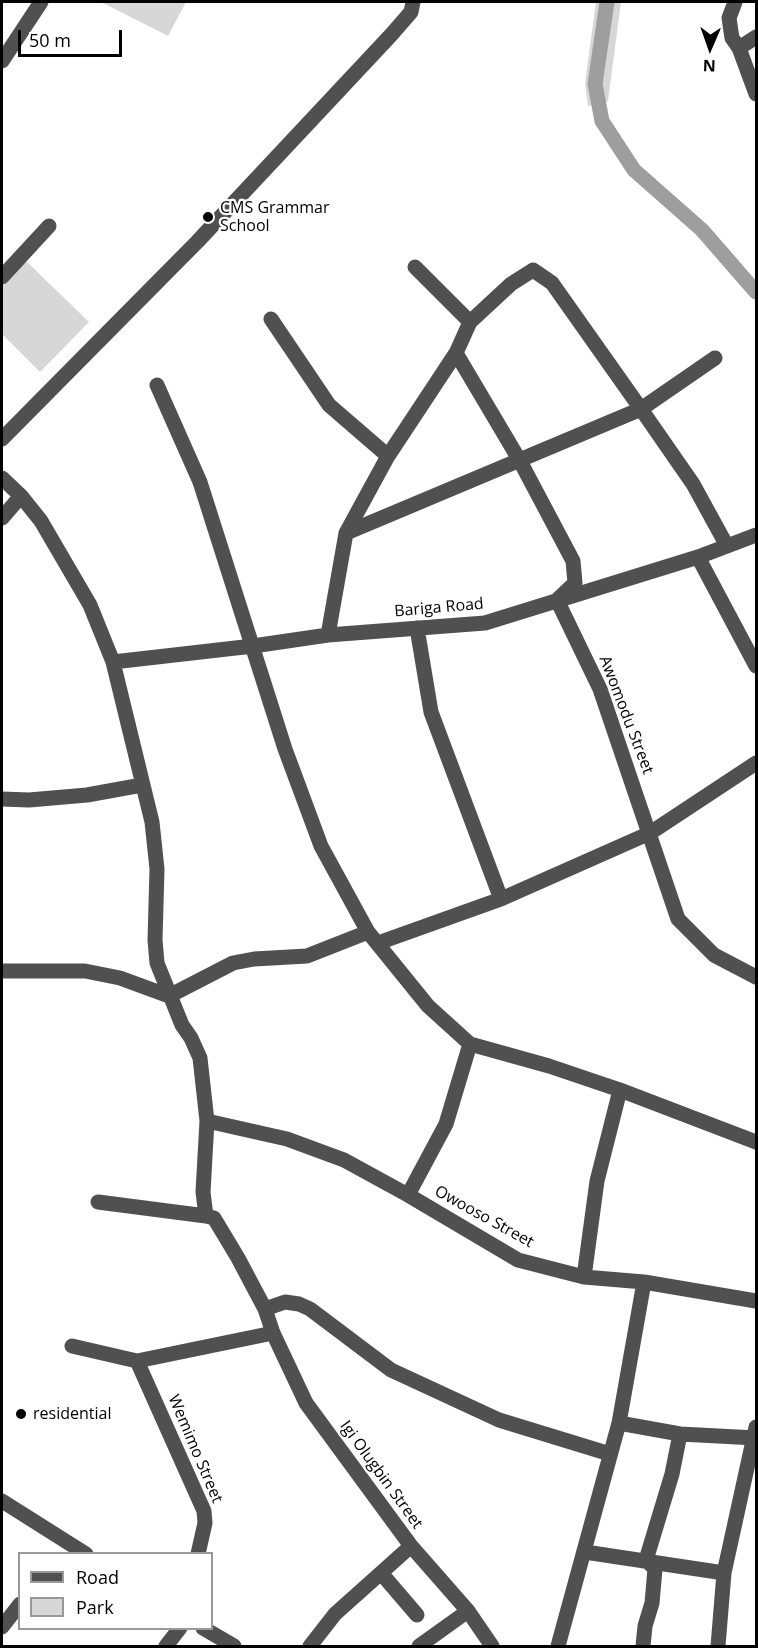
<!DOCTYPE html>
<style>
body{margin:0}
#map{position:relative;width:758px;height:1648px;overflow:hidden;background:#fff;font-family:"Open Sans",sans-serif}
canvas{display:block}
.frame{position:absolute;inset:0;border:3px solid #000;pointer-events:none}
.legend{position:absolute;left:18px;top:1552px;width:195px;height:78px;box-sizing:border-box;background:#fff;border:2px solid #999;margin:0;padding:8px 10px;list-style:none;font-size:18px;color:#000}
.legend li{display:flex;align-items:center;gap:12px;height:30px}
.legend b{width:30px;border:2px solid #999}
.north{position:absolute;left:680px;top:18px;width:60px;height:60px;-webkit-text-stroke:4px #fff;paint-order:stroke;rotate:182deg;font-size:16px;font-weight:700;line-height:24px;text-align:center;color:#000}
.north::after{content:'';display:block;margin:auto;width:21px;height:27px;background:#000;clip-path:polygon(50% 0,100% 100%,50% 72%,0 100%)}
.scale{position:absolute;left:18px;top:30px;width:104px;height:27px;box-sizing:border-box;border:3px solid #000;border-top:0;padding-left:8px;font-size:18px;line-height:21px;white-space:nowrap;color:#000;-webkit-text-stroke:4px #fff;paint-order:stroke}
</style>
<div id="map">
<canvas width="758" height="1648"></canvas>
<div class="frame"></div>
<ul class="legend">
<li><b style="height:8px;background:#505050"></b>Road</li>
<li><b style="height:16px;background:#d7d7d7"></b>Park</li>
</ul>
<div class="north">N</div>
<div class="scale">50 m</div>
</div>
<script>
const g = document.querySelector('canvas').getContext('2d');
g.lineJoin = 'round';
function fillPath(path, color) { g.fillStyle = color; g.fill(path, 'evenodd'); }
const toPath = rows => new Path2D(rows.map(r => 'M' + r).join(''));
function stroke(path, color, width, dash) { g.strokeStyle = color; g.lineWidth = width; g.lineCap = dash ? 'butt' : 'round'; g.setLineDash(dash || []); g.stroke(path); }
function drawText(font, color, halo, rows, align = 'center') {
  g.font = font + ' "Open Sans",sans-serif'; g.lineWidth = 4.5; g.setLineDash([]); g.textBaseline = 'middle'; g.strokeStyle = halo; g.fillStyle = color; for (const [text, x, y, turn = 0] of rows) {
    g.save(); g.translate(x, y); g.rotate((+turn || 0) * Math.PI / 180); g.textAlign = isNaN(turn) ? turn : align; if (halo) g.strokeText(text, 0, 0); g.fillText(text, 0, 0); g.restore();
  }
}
const green = toPath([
 [104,2,186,2,168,36,103,3],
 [596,2,621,2,608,101,588,106,585,83],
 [26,261,89,322,40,372,2,334,2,286]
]);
const canal = toPath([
 [607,2,595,84,602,121,634,170,702,230,756,292]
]);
const minor = toPath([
 [735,2,729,18,732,38,739,48,756,94],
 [739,48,756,37],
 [2,61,41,2],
 [415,267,470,322],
 [2,277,49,226],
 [271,319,329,405,388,456],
 [456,353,520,461,573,561,575,583,557,600,600,689,678,919,714,955,756,977],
 [157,385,200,482,285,749,321,846,368,932,428,1006,470,1044,549,1066,620,1090,756,1142],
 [2,439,197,242,391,35,411,12,413,2],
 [2,478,21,496,41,521,90,605,113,662,152,822,157,869,155,940,157,963,182,1025,191,1038,200,1058,207,1121,203,1192,206,1216,214,1218,238,1258,265,1309,273,1333,306,1403,411,1546,468,1611,492,1646],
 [2,518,21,496],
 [346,533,641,409,715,358],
 [698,557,756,666],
 [417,628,431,712,501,899],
 [328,635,346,533,388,456,456,353,470,322,511,284,533,270,552,283,641,409,693,484,727,546],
 [113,662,253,646,328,635,485,623,698,557,756,535],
 [2,799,29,800,87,795,142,785],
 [378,943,501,899,650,833,756,763],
 [2,971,85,971,120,978,169,996,233,963,254,959,307,956,368,932],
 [207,1121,287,1139,344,1160,408,1195,518,1260,584,1277,644,1282,756,1301],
 [408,1195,446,1124,470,1044],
 [98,1202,206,1216],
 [584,1277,597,1181,620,1090],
 [265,1309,285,1302,299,1304,310,1309,391,1370,499,1420,610,1454],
 [72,1346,137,1361,273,1333],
 [137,1361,204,1511,205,1523,198,1554],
 [619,1423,680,1434,756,1438],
 [2,1501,86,1554],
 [585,1552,724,1573],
 [381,1573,417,1615],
 [2,1627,20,1604],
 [203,1628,234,1646],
 [166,1646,180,1628],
 [310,1646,335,1614,411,1546],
 [419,1646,468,1611],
 [558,1646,619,1423,644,1282],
 [643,1646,645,1626,652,1603,655,1569,646,1560,672,1474,680,1434],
 [718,1646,724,1573,756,1427]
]);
const markers = [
 [208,217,6,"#000"],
 [21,1414,6,"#000"]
];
const poiNames = [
 ["CMS Grammar",220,208],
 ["School",220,226],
 ["residential",33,1414]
];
const streetNames = [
 ["Bariga Road",439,608,-5],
 ["Awomodu Street",626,715,69],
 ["Owooso Street",484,1217,29],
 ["Wemimo Street",195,1449,67],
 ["Igi Olugbin Street",381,1475,54]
];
fillPath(green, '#d7d7d7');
stroke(canal, '#9e9e9e', 15);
stroke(minor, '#505050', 15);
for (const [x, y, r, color] of markers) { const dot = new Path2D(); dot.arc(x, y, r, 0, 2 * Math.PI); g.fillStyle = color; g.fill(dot); stroke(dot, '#fff', 2); }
drawText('16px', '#000', '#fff', poiNames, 'left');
drawText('16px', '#000', '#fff', streetNames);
</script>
